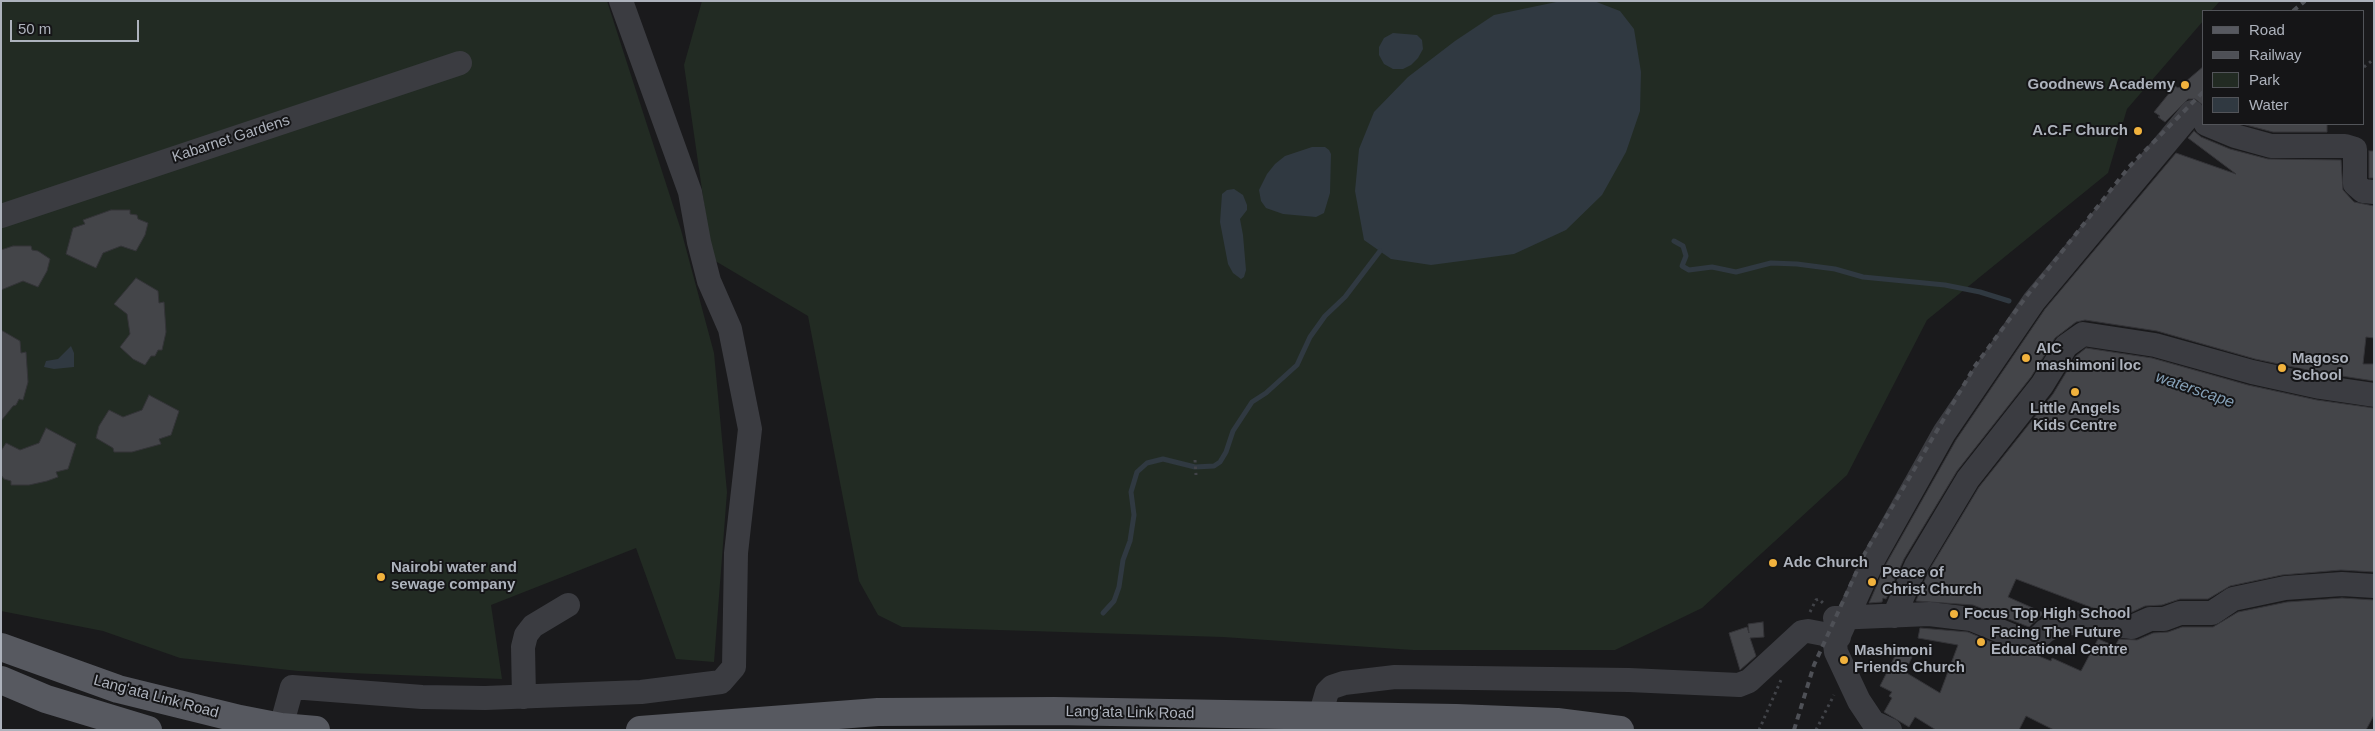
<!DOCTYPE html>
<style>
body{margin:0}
#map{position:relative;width:2375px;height:731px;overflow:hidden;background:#1a1a1c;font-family:Arial,sans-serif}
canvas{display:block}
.frame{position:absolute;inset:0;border:2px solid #adb2bc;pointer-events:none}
.legend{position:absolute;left:2202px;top:10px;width:162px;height:115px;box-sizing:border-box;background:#151517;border:1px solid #525459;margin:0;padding:6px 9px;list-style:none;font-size:15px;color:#adb2bc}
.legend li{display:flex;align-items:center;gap:10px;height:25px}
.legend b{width:25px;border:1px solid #525459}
.scale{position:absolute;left:10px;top:20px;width:129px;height:22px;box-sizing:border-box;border:2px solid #adb2bc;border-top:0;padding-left:6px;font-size:15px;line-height:18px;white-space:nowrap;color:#adb2bc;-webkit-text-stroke:4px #151517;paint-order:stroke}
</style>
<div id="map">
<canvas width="2375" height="731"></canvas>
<div class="frame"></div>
<ul class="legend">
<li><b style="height:6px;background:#575960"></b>Road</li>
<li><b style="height:6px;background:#4e5056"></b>Railway</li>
<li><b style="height:14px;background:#222b23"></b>Park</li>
<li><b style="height:14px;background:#303941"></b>Water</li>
</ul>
<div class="scale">50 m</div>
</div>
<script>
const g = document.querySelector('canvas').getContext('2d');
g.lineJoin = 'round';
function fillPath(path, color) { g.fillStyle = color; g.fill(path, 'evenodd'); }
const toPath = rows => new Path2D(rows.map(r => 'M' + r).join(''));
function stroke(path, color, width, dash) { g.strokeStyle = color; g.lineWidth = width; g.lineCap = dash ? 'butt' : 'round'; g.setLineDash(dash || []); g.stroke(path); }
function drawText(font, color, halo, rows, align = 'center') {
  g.font = font + ' Arial,sans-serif'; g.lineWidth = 4; g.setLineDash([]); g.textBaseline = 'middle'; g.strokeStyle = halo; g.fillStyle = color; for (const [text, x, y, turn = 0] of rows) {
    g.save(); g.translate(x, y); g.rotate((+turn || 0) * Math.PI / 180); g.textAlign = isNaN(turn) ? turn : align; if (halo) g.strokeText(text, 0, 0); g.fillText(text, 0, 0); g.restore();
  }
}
const green = toPath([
 [1,1,607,1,681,230,714,353,727,492,714,662,676,659,636,548,491,605,502,679,298,671,180,658,103,631,1,611],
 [702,1,2220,1,2211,11,2204,11,2204,20,2127,109,2108,173,1927,320,1847,475,1702,608,1615,650,1413,650,1223,637,902,627,878,615,859,581,808,316,712,259,684,65]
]);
const water = toPath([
 [1561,1,1594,1,1620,11,1634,29,1641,72,1640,111,1626,152,1602,195,1566,230,1514,254,1431,265,1391,259,1364,240,1355,191,1359,149,1374,112,1408,77,1455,41,1494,15],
 [1393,33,1417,35,1422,40,1423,49,1418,58,1411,65,1403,69,1393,69,1384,64,1379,55,1379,47,1384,38],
 [1312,147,1325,147,1329,150,1331,154,1330,193,1324,213,1316,217,1283,214,1266,208,1261,201,1259,190,1267,174,1275,164,1285,156],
 [1234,189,1243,195,1247,205,1247,210,1240,219,1243,235,1246,270,1244,277,1241,279,1233,273,1228,264,1220,222,1222,194,1227,190],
 [71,346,74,353,74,367,54,369,44,367,46,361,58,359]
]);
const stream = toPath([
 [1674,241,1683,246,1686,256,1682,266,1689,270,1712,267,1736,272,1771,263,1797,264,1835,269,1863,277,1945,285,1980,292,2009,301],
 [1103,613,1114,601,1119,587,1123,560,1130,541,1134,515,1131,492,1137,472,1147,463,1163,459,1195,467,1214,466,1220,462,1226,452,1233,431,1252,402,1266,393,1297,365,1310,337,1325,316,1345,297,1380,251]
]);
const building = toPath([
 [2204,66,2204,106,2195,99,2188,99,2165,122,2158,117,2160,116,2154,112,2175,86,2178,88,2204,66],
 [2242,124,2327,124,2327,132,2273,132,2242,124],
 [2194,131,2201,137,2230,149,2268,159,2341,160,2343,190,2354,202,2374,206,2374,338,2366,337,2363,364,2374,364,2374,381,2322,373,2255,359,2157,331,2085,320,2076,322,2055,338,2031,377,1957,471,1904,559,1886,599,1883,598,1882,602,1869,603,1886,564,1956,440,2045,309,2176,153,2236,174,2188,138,2194,131],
 [2369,151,2374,151,2374,178,2369,178,2369,151],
 [111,210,130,210,130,214,137,215,138,219,148,223,145,235,136,251,121,246,103,253,96,268,66,254,73,228,85,224,83,220,111,210],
 [13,246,31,246,32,250,38,251,50,259,47,271,38,287,23,281,1,290,1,250,13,246],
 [136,278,158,291,159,303,164,302,166,332,162,350,158,350,155,356,151,356,145,365,133,359,120,347,130,334,127,314,114,304,136,278],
 [1,330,20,341,21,353,26,352,28,382,23,400,19,399,16,405,13,406,1,421,1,330],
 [2086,348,2152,358,2248,385,2317,400,2374,408,2374,572,2341,570,2282,575,2230,586,2208,599,2180,599,2162,605,2145,606,2130,613,2093,608,2016,579,2008,597,2044,613,2029,627,1973,605,1916,601,1928,572,1979,487,2053,394,2076,356,2086,348],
 [149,395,179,411,171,435,159,439,161,444,132,452,114,452,113,448,96,438,99,426,109,410,123,417,142,410,149,395],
 [46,428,76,444,68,469,56,472,58,477,47,481,29,485,11,485,11,481,4,479,1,475,1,451,6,443,20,450,39,443,46,428],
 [2342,598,2374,600,2374,715,2366,730,2054,730,2026,716,2019,730,1936,730,1915,717,1909,727,1884,712,1892,698,1889,696,1892,692,1880,686,1898,650,1912,657,1905,672,1940,693,1958,645,1918,638,1920,628,1968,632,2020,654,2036,655,2051,661,2052,658,2081,671,2098,639,2115,646,2119,639,2137,640,2153,633,2168,632,2182,627,2213,627,2238,612,2287,602,2342,598],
 [1763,622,1764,637,1750,638,1756,656,1740,670,1729,633,1747,627,1749,633,1748,624,1763,622]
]);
const path = toPath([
 [2364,67,2374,59],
 [1195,460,1196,475],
 [1810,612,1816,600,1819,599,1824,604],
 [1759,730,1781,680],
 [1816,730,1834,695]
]);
const minor = toPath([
 [2206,124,2235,136,2271,146,2345,146,2355,149,2355,184,2363,191,2374,192],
 [1,216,460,63],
 [1894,616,1916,566,1968,479,2042,385,2066,346,2083,334,2155,345,2252,372,2320,387,2374,395],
 [1835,618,1929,614,1971,619,2025,641,2035,641,2045,631,2059,624,2091,622,2132,627,2150,619,2164,619,2180,613,2212,613,2233,599,2285,588,2342,584,2374,586],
 [524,697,523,647,526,635,533,626,568,605],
 [1320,716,1327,692,1332,687,1344,683,1395,677,1629,680,1739,685,1749,681,1802,632,1808,631,1839,637],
 [281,727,292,687,422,697,485,698,641,692,721,682,734,667,736,553,750,429,730,329,709,281,699,242,690,192,621,1],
 [1890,730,1873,722,1859,701,1836,652,1835,644,1874,558,1944,433,2034,301,2192,112]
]);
const major = toPath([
 [1,647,118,689,240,719,281,727,316,730],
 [1,680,46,699,148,730],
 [640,730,878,712,1054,711,1456,718,1557,722,1620,730]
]);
const rail = toPath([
 [2293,11,2305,1],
 [1794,730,1814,665,1865,553,1975,366,2026,297,2129,167,2204,91]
]);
const markers = [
 [2185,85,5,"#f1b23d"],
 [2138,131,5,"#f1b23d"],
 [2026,358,5,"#f1b23d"],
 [2282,368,5,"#f1b23d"],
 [2075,392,5,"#f1b23d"],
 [1773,563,5,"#f1b23d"],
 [381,577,5,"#f1b23d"],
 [1872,582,5,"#f1b23d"],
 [1954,614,5,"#f1b23d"],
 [1981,642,5,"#f1b23d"],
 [1844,660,5,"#f1b23d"]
];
const poiNames = [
 ["Goodnews Academy",2175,85,"right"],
 ["A.C.F Church",2128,131,"right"],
 ["AIC",2036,349],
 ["mashimoni loc",2036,366],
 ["Magoso",2292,359],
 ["School",2292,376],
 ["Little Angels",2075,409,"center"],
 ["Kids Centre",2075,426,"center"],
 ["Adc Church",1783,563],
 ["Nairobi water and",391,568],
 ["sewage company",391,585],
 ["Peace of",1882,573],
 ["Christ Church",1882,590],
 ["Focus Top High School",1964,614],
 ["Facing The Future",1991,633],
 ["Educational Centre",1991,650],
 ["Mashimoni",1854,651],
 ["Friends Church",1854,668]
];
const streetNames = [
 ["Kabarnet Gardens",231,139,-18],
 ["Lang'ata Link Road",156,697,15],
 ["Lang'ata Link Road",1130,713,1]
];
const waterNames = [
 ["waterscape",2195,390,19]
];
fillPath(green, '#222b23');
fillPath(water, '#303941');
stroke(stream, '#303941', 5);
fillPath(building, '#444549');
stroke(building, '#343438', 1);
stroke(path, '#414348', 3, [2.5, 4]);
stroke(minor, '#3b3c41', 24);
stroke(major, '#575960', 28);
stroke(rail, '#4e5056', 4, [6, 5]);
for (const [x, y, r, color] of markers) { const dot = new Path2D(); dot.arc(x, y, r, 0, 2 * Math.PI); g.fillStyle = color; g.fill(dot); stroke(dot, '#151517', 2); }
drawText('bold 15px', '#adb2bc', '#151517', poiNames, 'left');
drawText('15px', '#adb2bc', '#151517', streetNames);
drawText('italic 16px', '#85a0b6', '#151517', waterNames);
</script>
